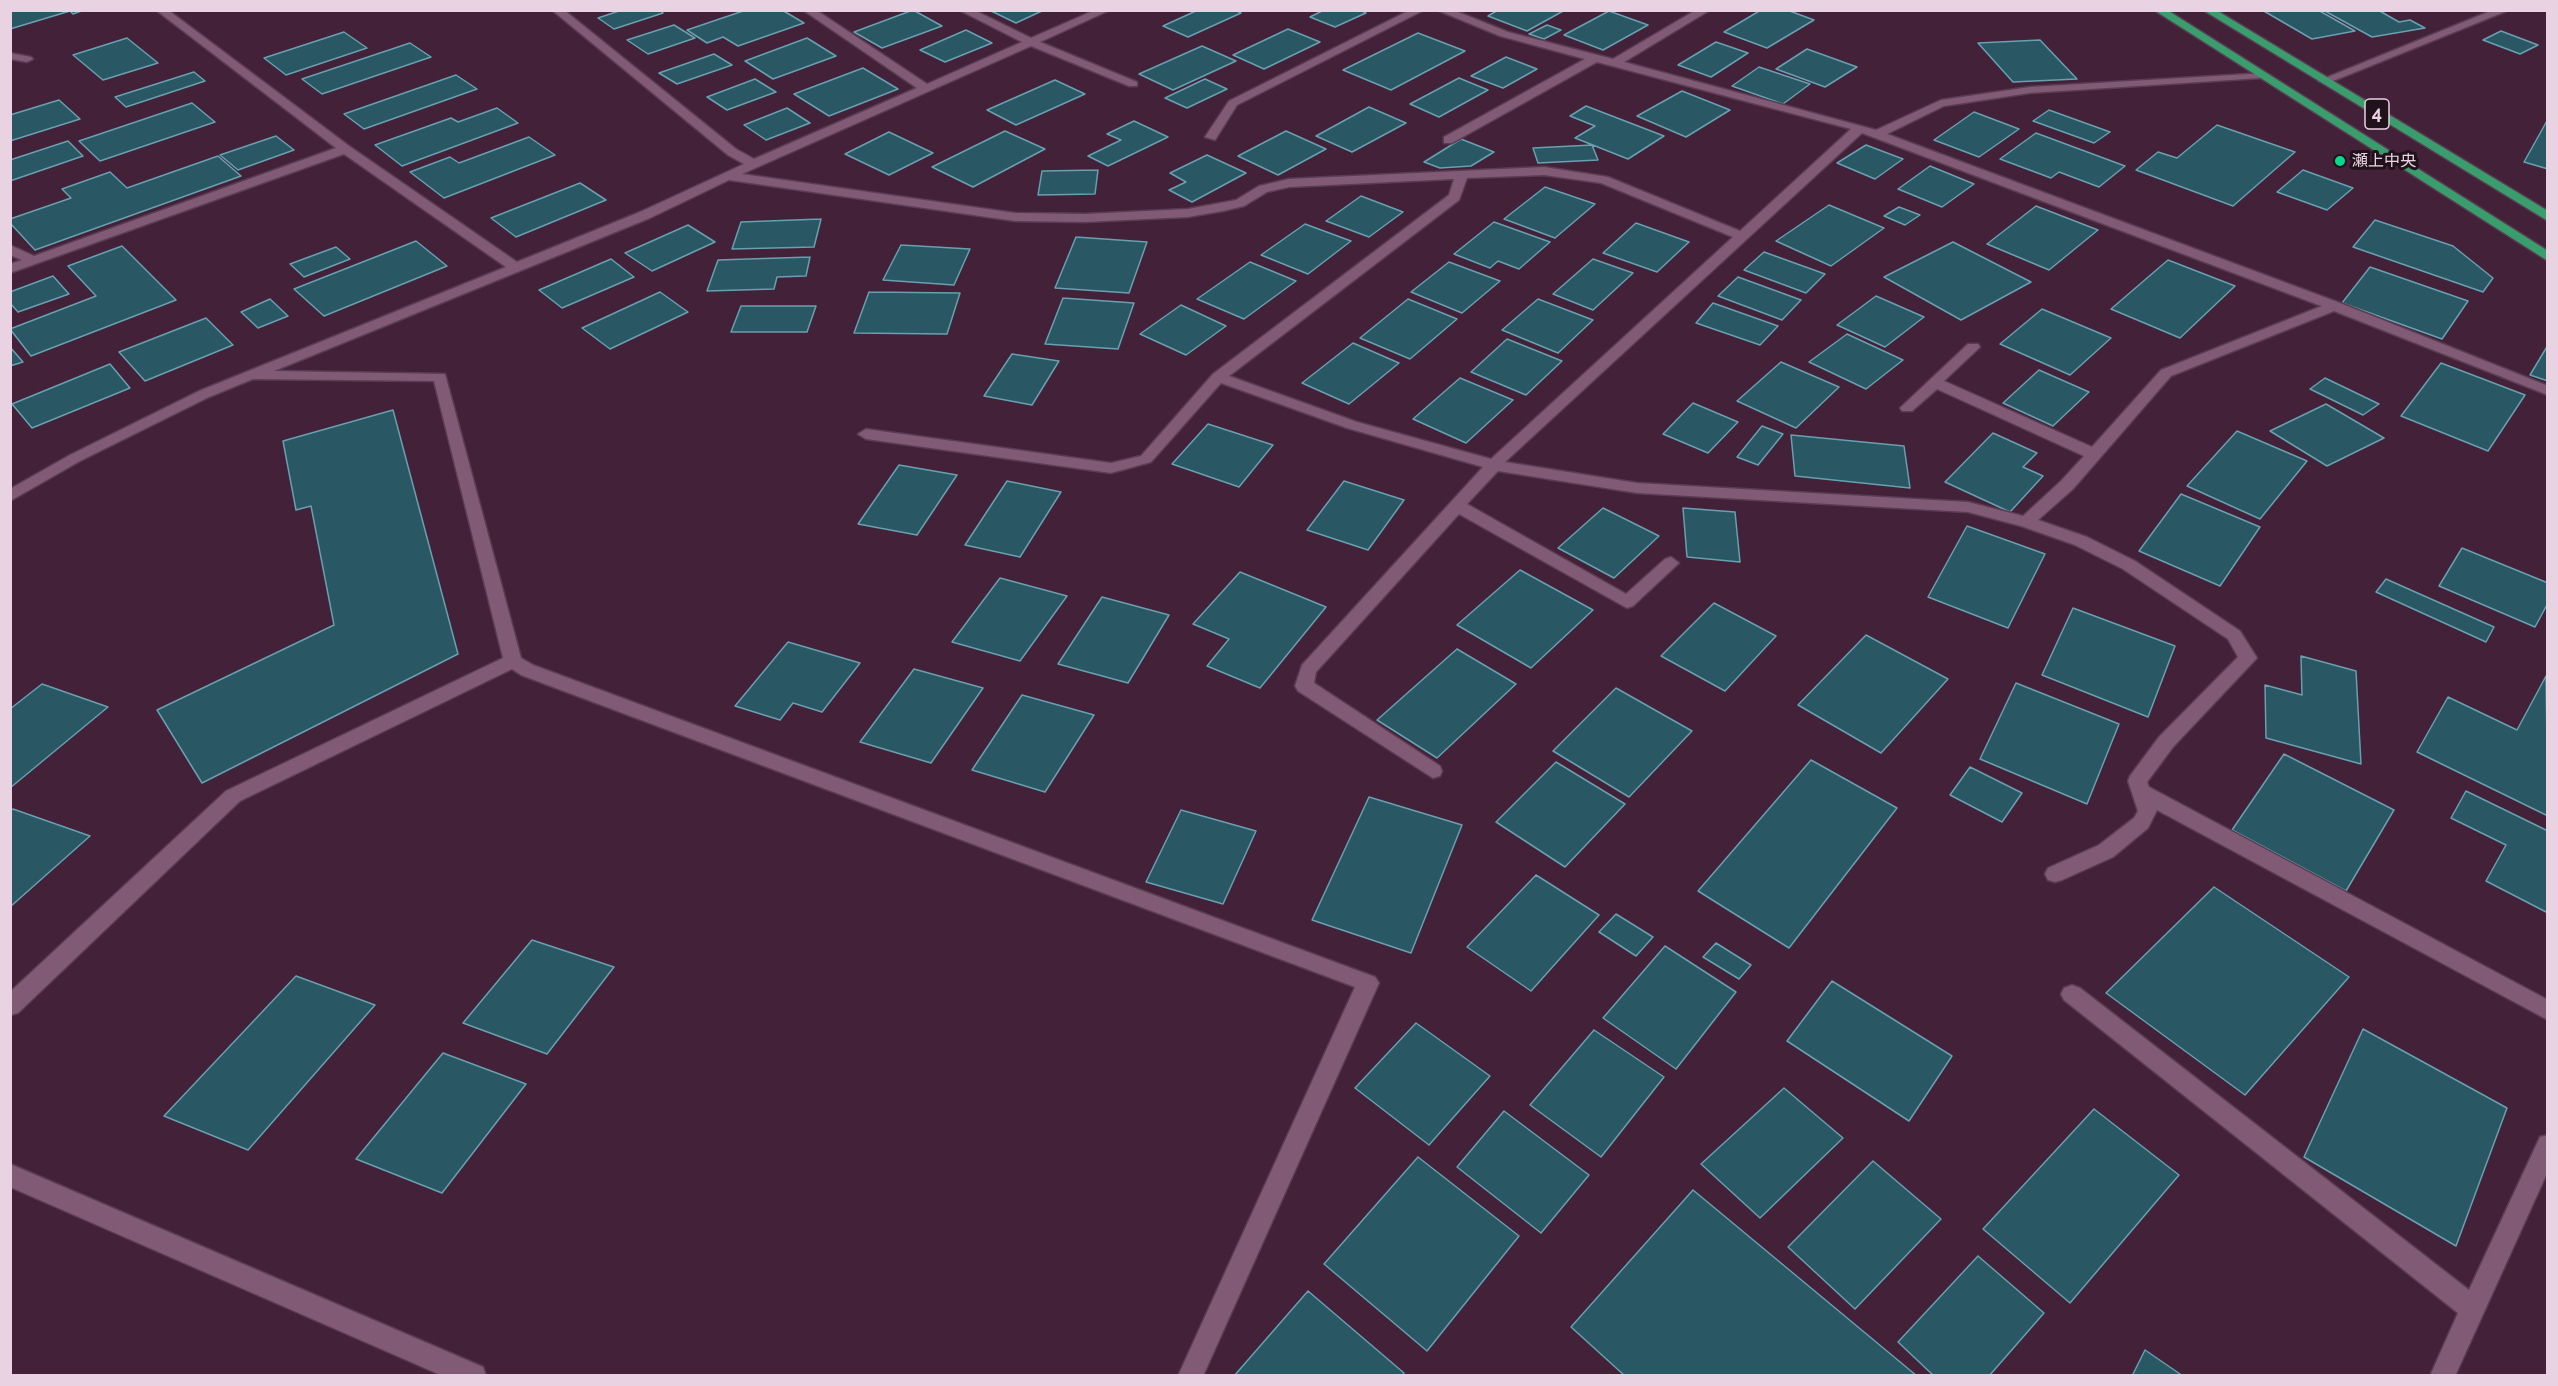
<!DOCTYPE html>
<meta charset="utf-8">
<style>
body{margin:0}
#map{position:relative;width:2558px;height:1386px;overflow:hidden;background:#422139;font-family:Raleway,sans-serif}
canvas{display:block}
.frame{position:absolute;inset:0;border:12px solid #e9d3e2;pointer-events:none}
</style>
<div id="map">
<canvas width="2558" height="1386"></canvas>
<div class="frame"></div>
</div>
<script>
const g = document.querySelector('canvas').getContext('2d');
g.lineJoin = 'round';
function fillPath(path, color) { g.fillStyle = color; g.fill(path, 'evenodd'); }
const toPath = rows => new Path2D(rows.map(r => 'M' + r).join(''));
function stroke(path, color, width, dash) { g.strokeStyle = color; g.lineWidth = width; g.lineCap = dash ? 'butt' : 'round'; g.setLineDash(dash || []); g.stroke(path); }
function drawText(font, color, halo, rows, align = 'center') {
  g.font = font + ' Raleway,"Noto Sans JP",sans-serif'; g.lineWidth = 6; g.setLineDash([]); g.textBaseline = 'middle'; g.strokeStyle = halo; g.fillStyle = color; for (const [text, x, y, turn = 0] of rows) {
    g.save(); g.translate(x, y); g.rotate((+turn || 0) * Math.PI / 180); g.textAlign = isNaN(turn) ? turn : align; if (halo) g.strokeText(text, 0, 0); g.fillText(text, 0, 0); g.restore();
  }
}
const building = toPath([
 [10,10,84,10,73,14,70,11,10,29,10,10],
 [622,10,660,10,663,13,614,29,598,18,622,10],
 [746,10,782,10,804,23,738,46,723,37,707,43,687,30,746,10],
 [913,10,942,26,882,48,854,32,913,10],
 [989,10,1044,10,1016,23,989,10],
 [1198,10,1235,10,1241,13,1188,37,1163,26,1198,10],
 [1324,10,1360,10,1366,13,1335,27,1310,17,1324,10],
 [1498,10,1565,10,1527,31,1488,16,1498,10],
 [1761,10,1787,10,1814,20,1767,48,1724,32,1761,10],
 [2262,10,2318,10,2355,31,2312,39,2262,10],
 [2323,10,2378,10,2399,22,2410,20,2425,28,2372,37,2323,10],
 [1609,11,1648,25,1603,50,1564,35,1609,11],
 [674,25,695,38,648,54,627,40,674,25],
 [1547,25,1561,30,1544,39,1529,34,1547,25],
 [1288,29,1320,42,1264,69,1233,55,1288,29],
 [966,30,992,43,945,62,920,50,966,30],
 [2501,31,2538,45,2520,54,2483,40,2501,31],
 [344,32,367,48,286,75,264,58,344,32],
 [1418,33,1465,51,1391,90,1343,70,1418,33],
 [127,38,158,63,103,80,73,55,127,38],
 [807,38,836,56,773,79,745,61,807,38],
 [2040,40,2077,79,2013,82,1978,43,2040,40],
 [1716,42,1748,53,1711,77,1678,65,1716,42],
 [410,43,431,57,322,94,302,79,410,43],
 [1202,46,1236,61,1173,90,1139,74,1202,46],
 [1807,49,1857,67,1825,87,1776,69,1807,49],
 [714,54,732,65,677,84,659,73,714,54],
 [1506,57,1537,69,1503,88,1471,76,1506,57],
 [1759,67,1810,84,1783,104,1732,86,1759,67],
 [863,68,898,89,829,116,794,94,863,68],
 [194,72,205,81,126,107,115,97,194,72],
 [456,75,477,89,364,129,344,114,456,75],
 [1459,78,1488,90,1439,117,1410,104,1459,78],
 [755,79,776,92,727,110,707,97,755,79],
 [1205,79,1227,89,1187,108,1165,98,1205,79],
 [1055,80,1085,94,1016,125,987,110,1055,80],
 [1682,91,1730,110,1686,137,1637,116,1682,91],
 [59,100,80,119,10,141,10,115,59,100],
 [192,103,215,122,100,161,79,141,192,103],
 [1586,106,1664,136,1628,159,1575,138,1595,126,1570,116,1586,106],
 [1369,107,1406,123,1352,152,1316,136,1369,107],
 [497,108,518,123,402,166,375,145,451,118,458,122,497,108],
 [787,108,810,123,766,140,744,125,787,108],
 [2049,110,2110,132,2094,143,2033,121,2049,110],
 [1974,112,2019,129,1979,157,1934,140,1974,112],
 [2548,119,2548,169,2524,162,2548,119],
 [1134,121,1168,137,1108,166,1088,156,1121,140,1107,134,1134,121],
 [2217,125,2295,152,2233,206,2136,170,2158,152,2177,158,2217,125],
 [1005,131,1045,149,973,187,932,167,1005,131],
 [1286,131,1326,149,1278,175,1238,156,1286,131],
 [889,132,933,153,889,175,845,154,889,132],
 [2036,133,2125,166,2099,187,2059,172,2051,178,2000,159,2036,133],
 [276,136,294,150,238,170,220,155,276,136],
 [529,137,555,155,444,198,410,172,450,157,459,163,529,137],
 [1461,139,1494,152,1471,166,1440,168,1424,162,1461,139],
 [68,141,83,156,10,181,10,160,68,141],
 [1592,145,1598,160,1538,163,1533,148,1592,145],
 [1866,145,1903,159,1875,179,1837,163,1866,145],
 [1207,155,1246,173,1192,202,1169,190,1186,182,1170,173,1207,155],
 [218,156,241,176,35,250,10,223,10,219,71,198,62,189,110,172,127,188,218,156],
 [1930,166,1974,184,1942,207,1898,189,1930,166],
 [1098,170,1095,194,1038,195,1042,171,1098,170],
 [2303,170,2353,188,2327,210,2277,192,2303,170],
 [580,183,606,200,516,237,491,218,580,183],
 [1545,187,1595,204,1555,238,1504,219,1545,187],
 [1361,196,1403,212,1369,237,1326,221,1361,196],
 [1829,205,1884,228,1831,266,1776,241,1829,205],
 [2036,206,2098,230,2049,270,1987,244,2036,206],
 [1899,207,1920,215,1905,225,1884,216,1899,207],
 [821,219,814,247,732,249,741,222,821,219],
 [2375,220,2453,246,2493,278,2483,292,2353,247,2375,220],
 [1494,222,1550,242,1519,269,1498,261,1490,268,1454,254,1494,222],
 [1636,223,1689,242,1657,272,1603,253,1636,223],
 [1305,224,1351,241,1308,274,1261,255,1305,224],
 [688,225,715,242,652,271,625,253,688,225],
 [1076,237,1147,242,1129,293,1055,288,1076,237],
 [416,241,447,266,324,316,294,289,416,241],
 [1953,242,2031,282,1961,320,1884,277,1953,242],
 [901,245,970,249,954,285,883,280,901,245],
 [122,246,176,300,31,356,10,329,96,296,68,266,122,246],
 [336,247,350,259,304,277,290,264,336,247],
 [1764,252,1825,274,1806,293,1744,270,1764,252],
 [810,257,806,276,777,277,774,289,707,291,718,260,810,257],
 [611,259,634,277,562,308,539,290,611,259],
 [1593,259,1633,273,1593,310,1553,294,1593,259],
 [2168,260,2235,286,2180,338,2111,309,2168,260],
 [1250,262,1296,281,1244,319,1197,299,1250,262],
 [1449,262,1500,281,1462,313,1411,292,1449,262],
 [2370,267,2468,301,2442,339,2342,303,2370,267],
 [53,276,69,294,18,312,10,303,10,292,53,276],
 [1738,277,1801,300,1782,320,1718,296,1738,277],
 [660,292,688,312,610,349,582,328,660,292],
 [869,292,960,293,947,334,854,333,869,292],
 [1876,296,1924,317,1885,347,1837,325,1876,296],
 [1063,298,1134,303,1118,349,1045,344,1063,298],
 [270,299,288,316,258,328,241,312,270,299],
 [1408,299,1457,319,1410,359,1360,338,1408,299],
 [1538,299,1593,320,1558,353,1502,330,1538,299],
 [1713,303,1778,326,1760,345,1696,323,1713,303],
 [1181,305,1226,326,1186,355,1140,334,1181,305],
 [741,306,816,306,807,332,731,332,741,306],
 [2042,309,2111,338,2070,375,2000,344,2042,309],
 [206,318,233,345,145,381,119,352,206,318],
 [1847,334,1903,360,1866,389,1809,362,1847,334],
 [1507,339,1562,361,1526,395,1471,372,1507,339],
 [1353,343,1399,363,1349,404,1302,383,1353,343],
 [2548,345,2548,381,2530,375,2548,345],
 [10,347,23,362,10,366,10,347],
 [1012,354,1059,361,1032,405,984,396,1012,354],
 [1781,362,1839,387,1796,428,1737,401,1781,362],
 [2441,363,2525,395,2488,451,2401,416,2441,363],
 [110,364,130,388,32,428,12,404,110,364],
 [2039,370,2089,392,2053,426,2003,403,2039,370],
 [1460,378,1513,400,1466,443,1413,419,1460,378],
 [2325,378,2379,404,2363,415,2310,389,2325,378],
 [1693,403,1738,422,1708,453,1663,434,1693,403],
 [2326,404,2384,438,2327,466,2270,431,2326,404],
 [393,410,458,654,202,783,157,710,334,625,311,506,296,510,283,441,393,410],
 [1208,424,1273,445,1239,487,1172,464,1208,424],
 [1762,426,1783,434,1758,465,1737,457,1762,426],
 [2237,431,2307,461,2260,519,2187,486,2237,431],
 [1993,433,2037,453,2023,467,2043,476,2010,512,1945,482,1993,433],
 [1791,435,1904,446,1910,488,1795,476,1791,435],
 [899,465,957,475,917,535,858,524,899,465],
 [1007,481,1061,492,1020,557,965,545,1007,481],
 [1344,481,1404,500,1368,550,1307,530,1344,481],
 [2181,494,2260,527,2220,586,2139,551,2181,494],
 [1603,508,1659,536,1614,578,1558,548,1603,508],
 [1683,508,1735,512,1740,562,1687,557,1683,508],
 [1967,526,2045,554,2008,628,1928,597,1967,526],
 [2462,548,2548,583,2548,603,2535,627,2439,586,2462,548],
 [1520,570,1593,610,1531,668,1457,625,1520,570],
 [1240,572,1326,607,1260,688,1207,666,1229,639,1193,624,1240,572],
 [1000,578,1067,596,1020,661,952,642,1000,578],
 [2386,579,2494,627,2486,642,2376,592,2386,579],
 [1102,597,1169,615,1128,683,1058,664,1102,597],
 [1714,603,1776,636,1725,691,1661,656,1714,603],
 [2073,608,2175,646,2148,717,2042,675,2073,608],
 [1866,635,1948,679,1881,753,1798,705,1866,635],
 [788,642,860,663,822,712,793,703,780,720,735,706,788,642],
 [1457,649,1516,684,1437,758,1377,720,1457,649],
 [2301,656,2356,671,2361,764,2266,738,2265,685,2302,695,2301,656],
 [914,669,983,688,931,763,860,742,914,669],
 [2546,676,2548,816,2417,752,2448,697,2517,730,2546,676],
 [2016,683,2119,724,2087,804,1980,759,2016,683],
 [42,684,108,707,10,788,10,709,42,684],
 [1616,688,1692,731,1629,797,1553,751,1616,688],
 [1022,695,1094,715,1045,792,972,770,1022,695],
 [2284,754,2394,810,2346,891,2232,830,2284,754],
 [1811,760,1897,808,1789,948,1698,891,1811,760],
 [1556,762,1625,804,1565,867,1496,822,1556,762],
 [1970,767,2022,793,2002,822,1950,795,1970,767],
 [2466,791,2548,831,2548,913,2486,881,2506,845,2451,818,2466,791],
 [1369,797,1462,825,1411,953,1312,920,1369,797],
 [13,809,90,836,10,907,10,811,13,809],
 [1181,810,1256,831,1223,904,1146,882,1181,810],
 [1536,875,1599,915,1531,991,1467,947,1536,875],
 [2214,887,2349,977,2245,1095,2106,993,2214,887],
 [1616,914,1653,937,1636,956,1599,932,1616,914],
 [532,940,614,967,547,1054,463,1023,532,940],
 [1716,943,1751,965,1739,979,1703,957,1716,943],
 [1665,946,1736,992,1676,1069,1603,1018,1665,946],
 [296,976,375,1005,248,1150,164,1116,296,976],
 [1832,981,1952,1056,1909,1121,1787,1041,1832,981],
 [1416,1023,1490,1076,1429,1145,1355,1088,1416,1023],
 [2363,1029,2507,1108,2456,1246,2304,1157,2363,1029],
 [1594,1030,1664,1077,1601,1157,1530,1105,1594,1030],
 [443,1053,526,1084,442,1193,356,1159,443,1053],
 [1784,1088,1843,1138,1760,1218,1701,1164,1784,1088],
 [2094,1109,2179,1175,2070,1303,1983,1229,2094,1109],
 [1504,1111,1589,1175,1541,1233,1457,1167,1504,1111],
 [1418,1157,1519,1236,1427,1351,1324,1264,1418,1157],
 [1873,1161,1941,1219,1855,1309,1788,1247,1873,1161],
 [1693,1190,1917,1376,1625,1376,1571,1327,1693,1190],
 [1978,1256,2044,1313,1989,1376,1934,1376,1898,1342,1978,1256],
 [1308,1291,1404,1373,1402,1376,1234,1376,1308,1291],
 [2145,1350,2183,1376,2132,1376,2145,1350]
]);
const minor = toPath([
 [156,10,168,10,349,146,517,262,640,212,744,164,728,155,552,10,564,10,736,149,754,159,917,88,803,10,816,10,927,84,1022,42,959,10,974,10,1031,38,1095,10,1110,10,1040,42,1137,82,1137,86,1129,86,1031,46,742,174,1015,213,1085,214,1188,209,1236,200,1259,186,1289,179,1544,167,1608,177,1740,231,1851,129,1597,62,1452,143,1444,143,1444,137,1585,59,1500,36,1437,10,1453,10,1508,32,1613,59,1696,10,1710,10,1624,62,1876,130,1941,100,2030,87,2265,73,2267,75,2261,78,2030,93,1944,106,1887,134,2340,303,2548,386,2548,395,2334,311,2171,376,2073,489,2038,520,2087,537,2135,561,2240,631,2257,658,2173,747,2147,782,2149,787,2548,1000,2548,1020,2157,810,2148,828,2113,857,2062,880,2055,882,2048,880,2045,874,2048,868,2099,845,2134,818,2138,811,2128,781,2130,776,2159,737,2238,657,2228,639,2123,569,2075,545,2021,526,1968,512,1637,493,1498,471,1467,504,1626,594,1665,559,1671,557,1679,563,1633,606,1627,608,1459,514,1316,672,1314,683,1440,766,1442,771,1440,776,1433,778,1298,691,1295,686,1302,665,1483,467,1347,428,1221,383,1151,462,1111,473,866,439,858,434,866,429,1111,463,1141,456,1213,374,1449,195,1454,179,1289,187,1267,192,1244,206,1223,211,1188,217,1085,222,1015,221,729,180,650,218,274,371,445,374,521,658,533,665,1375,977,1379,983,1203,1376,1178,1376,1355,987,521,675,512,669,240,801,18,1013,10,1015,10,992,226,791,503,658,434,381,253,379,209,397,80,461,10,501,10,489,70,455,199,391,506,267,344,154,10,273,10,264,22,260,10,255,10,245,34,256,336,148,156,10],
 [1862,133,2316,304,2322,306,2161,370,2092,447,1944,381,1980,347,1978,344,1968,344,1900,408,1902,411,1912,411,1937,389,2084,456,2061,481,2023,516,1968,502,1637,483,1505,462,1862,133],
 [1544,175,1601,183,1733,237,1491,459,1357,422,1229,376,1459,200,1467,178,1544,175],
 [1410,10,1424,10,1237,105,1215,140,1205,137,1229,101,1410,10],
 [2493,10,2509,10,2328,83,2318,81,2493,10],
 [10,53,31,57,33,59,27,62,10,59,10,53],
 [2072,985,2080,988,2469,1290,2540,1137,2548,1135,2548,1171,2455,1376,2430,1376,2458,1313,2064,1000,2061,994,2064,988,2072,985],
 [10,1164,483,1367,486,1376,443,1376,10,1187,10,1164]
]);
const highway = toPath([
 [2154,10,2167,10,2548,251,2548,261,2154,10],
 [2203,10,2216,10,2548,211,2548,221,2203,10]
]);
const markers = [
 [2340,161,6,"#08d98b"]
];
const farPoinames = [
 ["瀬上中央",2352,161]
];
const shields = [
 [2377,114,24]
];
const shieldNames = [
 ["4",2377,114]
];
fillPath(building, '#295763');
stroke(building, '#69a0b0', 1.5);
stroke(minor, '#5a3d52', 3);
stroke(highway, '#5a3d52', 3);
fillPath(minor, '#815a75');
fillPath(highway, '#3a9d6d');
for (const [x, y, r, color] of markers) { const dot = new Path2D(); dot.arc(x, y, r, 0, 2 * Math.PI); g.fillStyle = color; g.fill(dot); stroke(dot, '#20111b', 2); }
drawText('16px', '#e9d3e2', '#20111b', farPoinames, 'left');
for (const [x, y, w] of shields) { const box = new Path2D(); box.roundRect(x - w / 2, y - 15, w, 30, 4.5); g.fillStyle = '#20111b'; g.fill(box); stroke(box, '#e9d3e2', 1.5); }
drawText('bold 18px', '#e9d3e2', null, shieldNames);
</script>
